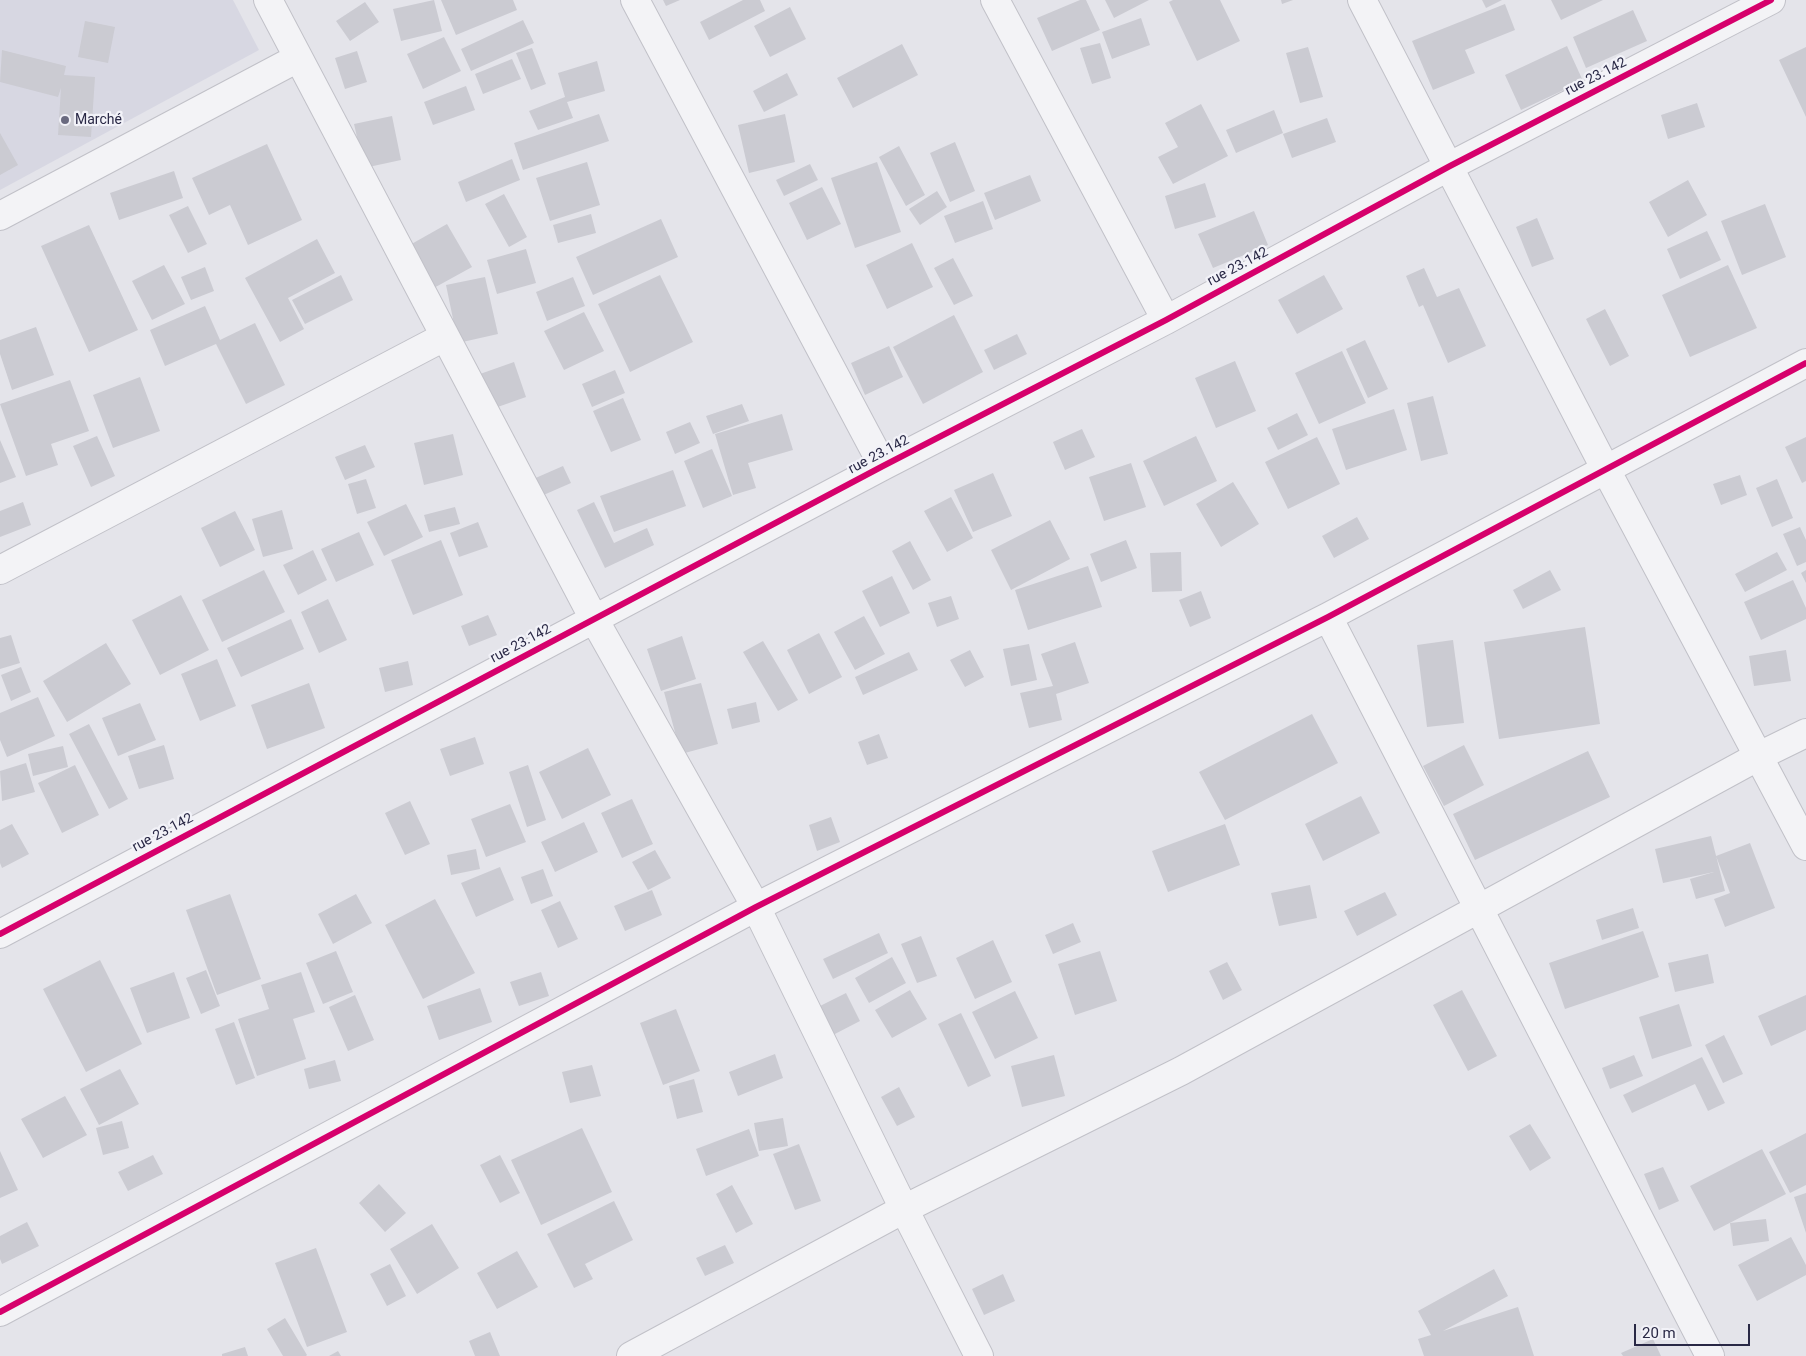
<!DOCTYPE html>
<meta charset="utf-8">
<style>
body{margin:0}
#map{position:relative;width:1806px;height:1356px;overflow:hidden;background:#e4e4ea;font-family:Roboto,sans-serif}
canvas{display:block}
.scale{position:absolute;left:1634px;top:1324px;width:116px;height:22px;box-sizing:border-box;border:2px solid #292845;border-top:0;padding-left:6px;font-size:15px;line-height:18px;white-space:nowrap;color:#292845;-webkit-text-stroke:4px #f2f2f8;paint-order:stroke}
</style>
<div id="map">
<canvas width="1806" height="1356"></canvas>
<div class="scale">20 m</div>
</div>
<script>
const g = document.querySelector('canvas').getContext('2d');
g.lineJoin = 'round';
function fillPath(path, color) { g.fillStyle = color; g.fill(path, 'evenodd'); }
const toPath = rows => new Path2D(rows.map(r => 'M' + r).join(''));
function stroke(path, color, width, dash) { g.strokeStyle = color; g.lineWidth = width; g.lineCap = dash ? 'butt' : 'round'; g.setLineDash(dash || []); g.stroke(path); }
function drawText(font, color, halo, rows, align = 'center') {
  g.font = font + ' Roboto,sans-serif'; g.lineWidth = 4.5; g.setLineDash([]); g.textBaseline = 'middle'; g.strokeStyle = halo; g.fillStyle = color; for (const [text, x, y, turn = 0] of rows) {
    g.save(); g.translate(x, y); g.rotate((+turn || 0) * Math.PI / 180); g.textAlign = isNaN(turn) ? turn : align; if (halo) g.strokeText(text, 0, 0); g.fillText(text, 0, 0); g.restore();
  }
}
const built = toPath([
 [0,0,233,0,259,50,0,190]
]);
const building = toPath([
 [434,0,442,31,401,41,393,9],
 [441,0,513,0,517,10,456,35],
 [663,0,680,0,666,6],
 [743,0,760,0,765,11,709,40,700,22],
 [1080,0,1086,0,1100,30,1052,51,1037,18],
 [1105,0,1149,0,1114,18],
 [1173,0,1220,0,1240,41,1197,61,1169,2],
 [1281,0,1293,0,1282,4],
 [1482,0,1502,0,1486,8],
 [1551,0,1603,0,1561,20],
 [365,2,379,22,350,41,336,21],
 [1505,4,1515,30,1465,50,1475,73,1433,90,1412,41],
 [790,7,806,39,770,57,754,26],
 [1633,10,1647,41,1586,68,1573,37],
 [1141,18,1150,45,1112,59,1102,32],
 [523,20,534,43,471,71,461,49],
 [85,21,115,27,108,63,78,57],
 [444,37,461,71,423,89,407,54],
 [1100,43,1111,78,1092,84,1080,48],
 [902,44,918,75,853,108,837,78],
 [1567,46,1583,81,1521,110,1505,75],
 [1308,47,1323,97,1300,103,1286,53],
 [1806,47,1806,117,1779,60],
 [532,48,546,84,531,90,516,53],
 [2,50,66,66,64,75,95,77,91,137,58,135,61,88,58,97,0,82],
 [357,51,367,82,345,89,335,58],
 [512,59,521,79,483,94,475,74],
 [597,61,605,91,567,102,573,118,538,130,529,111,565,97,558,73],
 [787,73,798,95,764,112,753,91],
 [466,86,475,110,433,125,424,102],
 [1697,103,1705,127,1668,139,1661,115],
 [1201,104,1228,156,1173,184,1158,157,1178,147,1165,123],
 [1274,110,1283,133,1236,153,1226,130],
 [599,114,609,141,523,170,514,143],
 [785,114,795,162,749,173,738,125],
 [392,116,401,160,364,168,354,124],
 [1327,118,1336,142,1292,158,1283,134],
 [0,133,18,165,0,175],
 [955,142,975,191,950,202,930,153],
 [267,144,302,220,248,245,230,205,209,215,192,178],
 [899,146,925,195,906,206,879,157],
 [512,159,520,180,466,202,458,182],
 [587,162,600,205,550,221,536,178],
 [877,162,901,232,855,248,831,178],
 [810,164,818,180,784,196,776,180],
 [174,171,183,198,119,220,110,193],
 [1030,175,1041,201,995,220,984,193],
 [1688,180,1707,215,1668,237,1649,202],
 [1205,183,1216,217,1175,229,1165,196],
 [822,187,841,224,807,240,789,203],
 [937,191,947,207,920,225,909,209],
 [504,194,527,237,509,247,485,204],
 [983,201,993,229,955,243,944,216],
 [1765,204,1786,257,1742,275,1721,221],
 [188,206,207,244,188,253,169,215],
 [1254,211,1268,245,1213,268,1198,234],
 [591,214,596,233,558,243,553,225],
 [1537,218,1554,259,1532,267,1516,227],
 [661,219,678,257,593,295,576,257],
 [447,224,472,267,432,289,408,246],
 [89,225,138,330,89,352,41,246],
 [1707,231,1721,260,1680,279,1667,249],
 [317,239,335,273,288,298,304,329,280,342,245,278],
 [912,243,933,287,887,309,866,265],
 [526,249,536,283,497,294,487,260],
 [953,258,973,296,954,305,934,268],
 [164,265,185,304,152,320,132,281],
 [1728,265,1757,328,1690,357,1662,295],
 [205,267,214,291,191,300,181,277],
 [1424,268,1437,297,1459,288,1486,346,1448,363,1423,305,1419,307,1406,276],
 [341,275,353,300,305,324,292,300],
 [660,275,693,342,630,372,598,304],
 [1324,275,1343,309,1297,334,1278,300],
 [485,277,498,334,458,343,446,285],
 [573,277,585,306,547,321,536,292],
 [205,306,220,340,255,323,285,385,246,404,216,344,165,366,150,330],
 [1605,309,1629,356,1610,366,1586,319],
 [584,312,604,351,564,370,544,331],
 [954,315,983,372,923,404,893,347],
 [36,327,54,375,12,390,0,354,0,340],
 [1017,334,1027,354,994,370,984,350],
 [1365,340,1388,389,1368,398,1346,349],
 [889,346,903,377,865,395,851,363],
 [1342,351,1366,403,1319,424,1295,373],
 [1235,361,1256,411,1216,428,1195,378],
 [514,362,526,397,492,409,480,374],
 [615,370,625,393,592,407,582,384],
 [140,377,160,431,113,448,93,395],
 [70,380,89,431,51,444,58,465,26,476,0,404],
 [1433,396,1448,454,1421,461,1407,403],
 [623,398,641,440,611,452,593,411],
 [742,404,749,421,713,434,706,416],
 [1394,409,1407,450,1346,470,1332,429],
 [1297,413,1308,435,1278,450,1267,428],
 [782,414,793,450,748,463,756,488,733,495,715,434],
 [690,422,700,443,675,454,666,432],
 [1082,429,1095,457,1065,470,1053,442],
 [453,434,463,475,424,485,414,443],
 [97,436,115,476,91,487,73,446],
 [1196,436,1217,481,1164,506,1143,461],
 [1317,437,1340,484,1288,509,1265,462],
 [1806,437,1806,481,1802,483,1785,447],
 [0,440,16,477,0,483],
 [365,445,375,467,345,480,335,457],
 [712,449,732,496,703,508,684,461],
 [1131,463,1146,507,1104,521,1089,477],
 [563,466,571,483,539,497,531,480],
 [673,470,686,506,614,532,600,496],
 [993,473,1012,516,973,532,954,490],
 [1740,475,1747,495,1721,505,1713,484],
 [366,479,376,508,357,514,348,484],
 [1777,479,1793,518,1772,527,1756,488],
 [1233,482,1259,524,1221,547,1196,504],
 [951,497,973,538,947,552,924,511],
 [23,502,31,525,0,537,0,511],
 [594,502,614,543,647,528,654,545,605,568,577,510],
 [406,504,423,537,384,556,367,522],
 [455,507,460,524,429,532,424,515],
 [282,510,293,549,263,557,252,519],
 [235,511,255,550,220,567,201,528],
 [1357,517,1369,539,1334,558,1322,536],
 [1050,520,1070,559,1011,590,991,550],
 [478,522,488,547,459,557,450,533],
 [1800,527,1806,540,1806,562,1797,566,1783,534],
 [359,532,374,565,336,582,321,549],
 [441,540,463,595,413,615,391,560],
 [1126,540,1137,568,1101,582,1090,554],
 [910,541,931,580,913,590,892,551],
 [313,550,327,580,298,595,283,565],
 [1181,552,1182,591,1152,592,1150,553],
 [1777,552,1787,570,1745,592,1735,574],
 [1088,566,1102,607,1028,630,1015,590],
 [264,570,285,612,222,642,202,600],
 [1550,570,1561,590,1523,609,1513,590],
 [1806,570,1806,583,1801,573],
 [892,576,910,613,880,627,862,591],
 [1793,580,1806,608,1806,619,1761,640,1744,602],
 [1201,591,1211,618,1190,627,1179,600],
 [181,595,209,650,160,675,132,620],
 [951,596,959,619,937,627,928,603],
 [328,599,347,640,319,653,301,612],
 [488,615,497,635,469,646,461,626],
 [864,616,885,654,855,670,834,632],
 [291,619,304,649,241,677,227,648],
 [1585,627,1600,724,1499,739,1484,642],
 [819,633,842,677,809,694,787,650],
 [11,635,20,663,0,669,0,638],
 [682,636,696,679,661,691,647,649],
 [1453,640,1464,723,1427,727,1417,645],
 [763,641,798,700,778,711,743,652],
 [1075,642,1089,683,1056,694,1062,720,1029,728,1020,693,1053,686,1041,654],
 [106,643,131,684,67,722,43,681],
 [1029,644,1037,680,1011,686,1003,649],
 [970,650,984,677,965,687,950,660],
 [1786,650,1791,681,1754,686,1749,656],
 [909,652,918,670,863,695,855,677],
 [217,659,236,706,200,721,181,674],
 [408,661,413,685,385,692,379,668],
 [21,667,31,692,11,701,1,675],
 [309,683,325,728,267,749,251,705],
 [701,683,718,744,681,754,664,692],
 [38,697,55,736,7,757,0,740,0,713],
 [756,702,760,722,732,729,727,709],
 [140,703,156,740,118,756,102,718],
 [1312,714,1338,763,1225,820,1199,772],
 [89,724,128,799,109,809,69,734],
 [879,734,888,758,867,765,858,742],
 [475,737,484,764,450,776,440,749],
 [164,745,174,779,139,789,128,756],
 [1464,745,1484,785,1444,806,1423,766],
 [63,746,68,767,33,776,28,754],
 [588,748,611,795,562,819,539,772],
 [1588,751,1610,797,1475,860,1453,814],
 [26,763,35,792,2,801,0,771],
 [75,765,99,815,62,833,38,783],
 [528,765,546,820,527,827,509,772],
 [1361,796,1380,833,1323,861,1305,824],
 [632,799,653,844,622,858,601,813],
 [410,801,430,844,405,855,385,813],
 [510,804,526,842,486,857,471,819],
 [831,817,840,842,817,851,809,825],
 [584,822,598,852,555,872,541,842],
 [12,824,29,854,2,868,0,863,0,830],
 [1225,824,1240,865,1168,892,1152,851],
 [1711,836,1725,891,1696,899,1690,879,1714,872,1663,883,1655,849],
 [1750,843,1775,908,1725,927,1714,899,1730,893,1716,856],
 [476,849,480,869,451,875,447,855],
 [655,850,671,878,648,890,632,862],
 [500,867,514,900,476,917,461,883],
 [543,869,553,896,531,904,521,877],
 [1310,885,1317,918,1279,926,1271,893],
 [652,890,662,915,625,931,614,906],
 [1385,892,1397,915,1357,936,1344,911],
 [230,894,261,979,217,995,186,910],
 [356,894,372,923,333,944,318,914],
 [435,899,475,973,423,999,385,925],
 [560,901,578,939,558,948,541,910],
 [1633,908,1639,928,1602,940,1596,920],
 [1073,923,1081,942,1053,954,1045,935],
 [1643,931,1659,977,1565,1009,1549,963],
 [879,933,888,953,833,979,823,959],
 [921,936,937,976,917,983,901,944],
 [993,940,1012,982,975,999,956,958],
 [336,951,353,992,323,1004,306,963],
 [1100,951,1117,1001,1075,1015,1058,964],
 [1708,954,1714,983,1675,992,1668,963],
 [892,957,906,983,869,1003,855,978],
 [100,960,142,1044,86,1072,43,989],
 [1227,962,1242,990,1223,1000,1209,971],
 [206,970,220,1006,201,1014,186,978],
 [174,972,190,1018,147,1033,130,988],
 [301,972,315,1012,293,1019,306,1059,257,1076,238,1019,269,1009,261,985],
 [541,972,549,996,519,1006,510,982],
 [480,988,492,1022,439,1040,427,1006],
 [910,990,927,1019,892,1038,875,1010],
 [1462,990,1497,1056,1468,1071,1433,1005],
 [1015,991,1038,1038,995,1059,972,1012],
 [846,993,860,1021,831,1036,816,1008],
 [355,995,374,1040,348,1051,329,1007],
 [1806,995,1806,1030,1771,1046,1758,1016],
 [1679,1004,1692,1046,1652,1059,1639,1017],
 [676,1009,700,1071,663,1085,640,1023],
 [961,1013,991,1076,968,1087,938,1024],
 [234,1022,255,1078,236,1085,215,1029],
 [1724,1035,1743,1074,1723,1083,1705,1045],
 [775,1054,783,1078,738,1096,729,1072],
 [1054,1055,1065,1096,1022,1107,1011,1066],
 [1634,1055,1643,1076,1610,1089,1602,1068],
 [1702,1057,1725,1103,1708,1111,1695,1084,1632,1113,1623,1095],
 [335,1060,341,1081,309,1089,304,1069],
 [592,1065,601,1096,570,1103,562,1072],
 [120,1069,139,1104,99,1125,80,1089],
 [694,1079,703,1112,677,1119,669,1086],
 [899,1087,915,1117,897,1126,881,1097],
 [65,1096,87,1135,43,1158,21,1119],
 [783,1118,788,1146,759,1151,754,1123],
 [122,1121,129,1148,103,1155,96,1128],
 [1530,1124,1551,1158,1530,1171,1509,1136],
 [582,1128,612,1192,541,1225,511,1160],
 [749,1129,759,1156,706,1176,696,1149],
 [1806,1133,1806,1185,1790,1193,1769,1152],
 [799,1144,821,1201,795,1210,773,1154],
 [1762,1149,1786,1194,1714,1231,1690,1186],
 [0,1151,18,1190,0,1198],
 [153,1155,163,1174,128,1191,118,1172],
 [500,1155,520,1193,500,1203,480,1165],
 [1663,1167,1679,1201,1659,1210,1644,1174],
 [379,1184,406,1213,385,1232,359,1203],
 [732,1185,753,1224,736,1233,716,1194],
 [1806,1193,1806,1233,1794,1197],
 [614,1201,633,1240,585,1264,593,1279,574,1288,547,1234],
 [1766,1219,1769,1241,1733,1246,1730,1223],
 [27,1222,39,1246,2,1264,0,1259,0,1236],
 [432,1224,459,1268,417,1294,390,1249],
 [1791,1237,1806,1265,1806,1275,1757,1301,1738,1265],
 [725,1245,734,1263,705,1276,696,1258],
 [316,1248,347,1332,307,1347,275,1263],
 [517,1251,538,1287,497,1309,477,1273],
 [390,1264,406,1296,387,1306,370,1274],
 [1494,1269,1508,1296,1443,1331,1518,1307,1534,1356,1424,1356,1418,1339,1431,1335,1418,1311],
 [1003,1274,1015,1301,984,1315,972,1289],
 [285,1318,307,1355,306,1356,283,1356,267,1329],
 [490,1332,500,1356,475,1356,469,1341],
 [1653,1339,1661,1356,1623,1356,1621,1353],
 [245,1347,248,1356,222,1356,222,1354],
 [338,1351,341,1356,329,1356]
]);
const minor = toPath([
 [268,0,594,619,756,907,904,1209,979,1356],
 [635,0,883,466],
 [995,0,1166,320],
 [1362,0,1605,468,1806,846],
 [0,216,298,58],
 [0,570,444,337],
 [1328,617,1710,1356],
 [0,934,883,466,1166,320,1450,166,1771,0],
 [0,1312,756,907,1328,617,1806,363],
 [631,1356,904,1209,1181,1071,1759,756,1806,733]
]);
const cycleway = toPath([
 [0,934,883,466,1166,320,1450,166,1771,0],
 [0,1312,756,907,1328,617,1806,363]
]);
const markers = [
 [65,120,5,"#6a6a7f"]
];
const streetNames = [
 ["rue 23.142",1596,77,-27],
 ["rue 23.142",1238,267,-28],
 ["rue 23.142",879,455,-28],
 ["rue 23.142",521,644,-28],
 ["rue 23.142",163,833,-28]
];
const poiNames = [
 ["Marché",75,120]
];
fillPath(built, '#d7d7e2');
fillPath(building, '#cbcbd2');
stroke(minor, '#c1c1c8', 30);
stroke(minor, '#f3f3f6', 28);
stroke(cycleway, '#d6006c', 6);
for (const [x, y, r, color] of markers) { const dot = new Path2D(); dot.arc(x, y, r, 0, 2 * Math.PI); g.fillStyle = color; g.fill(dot); stroke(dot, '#f2f2f8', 2); }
drawText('14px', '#292845', '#f2f2f8', streetNames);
drawText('14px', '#292845', '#f2f2f8', poiNames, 'left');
</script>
